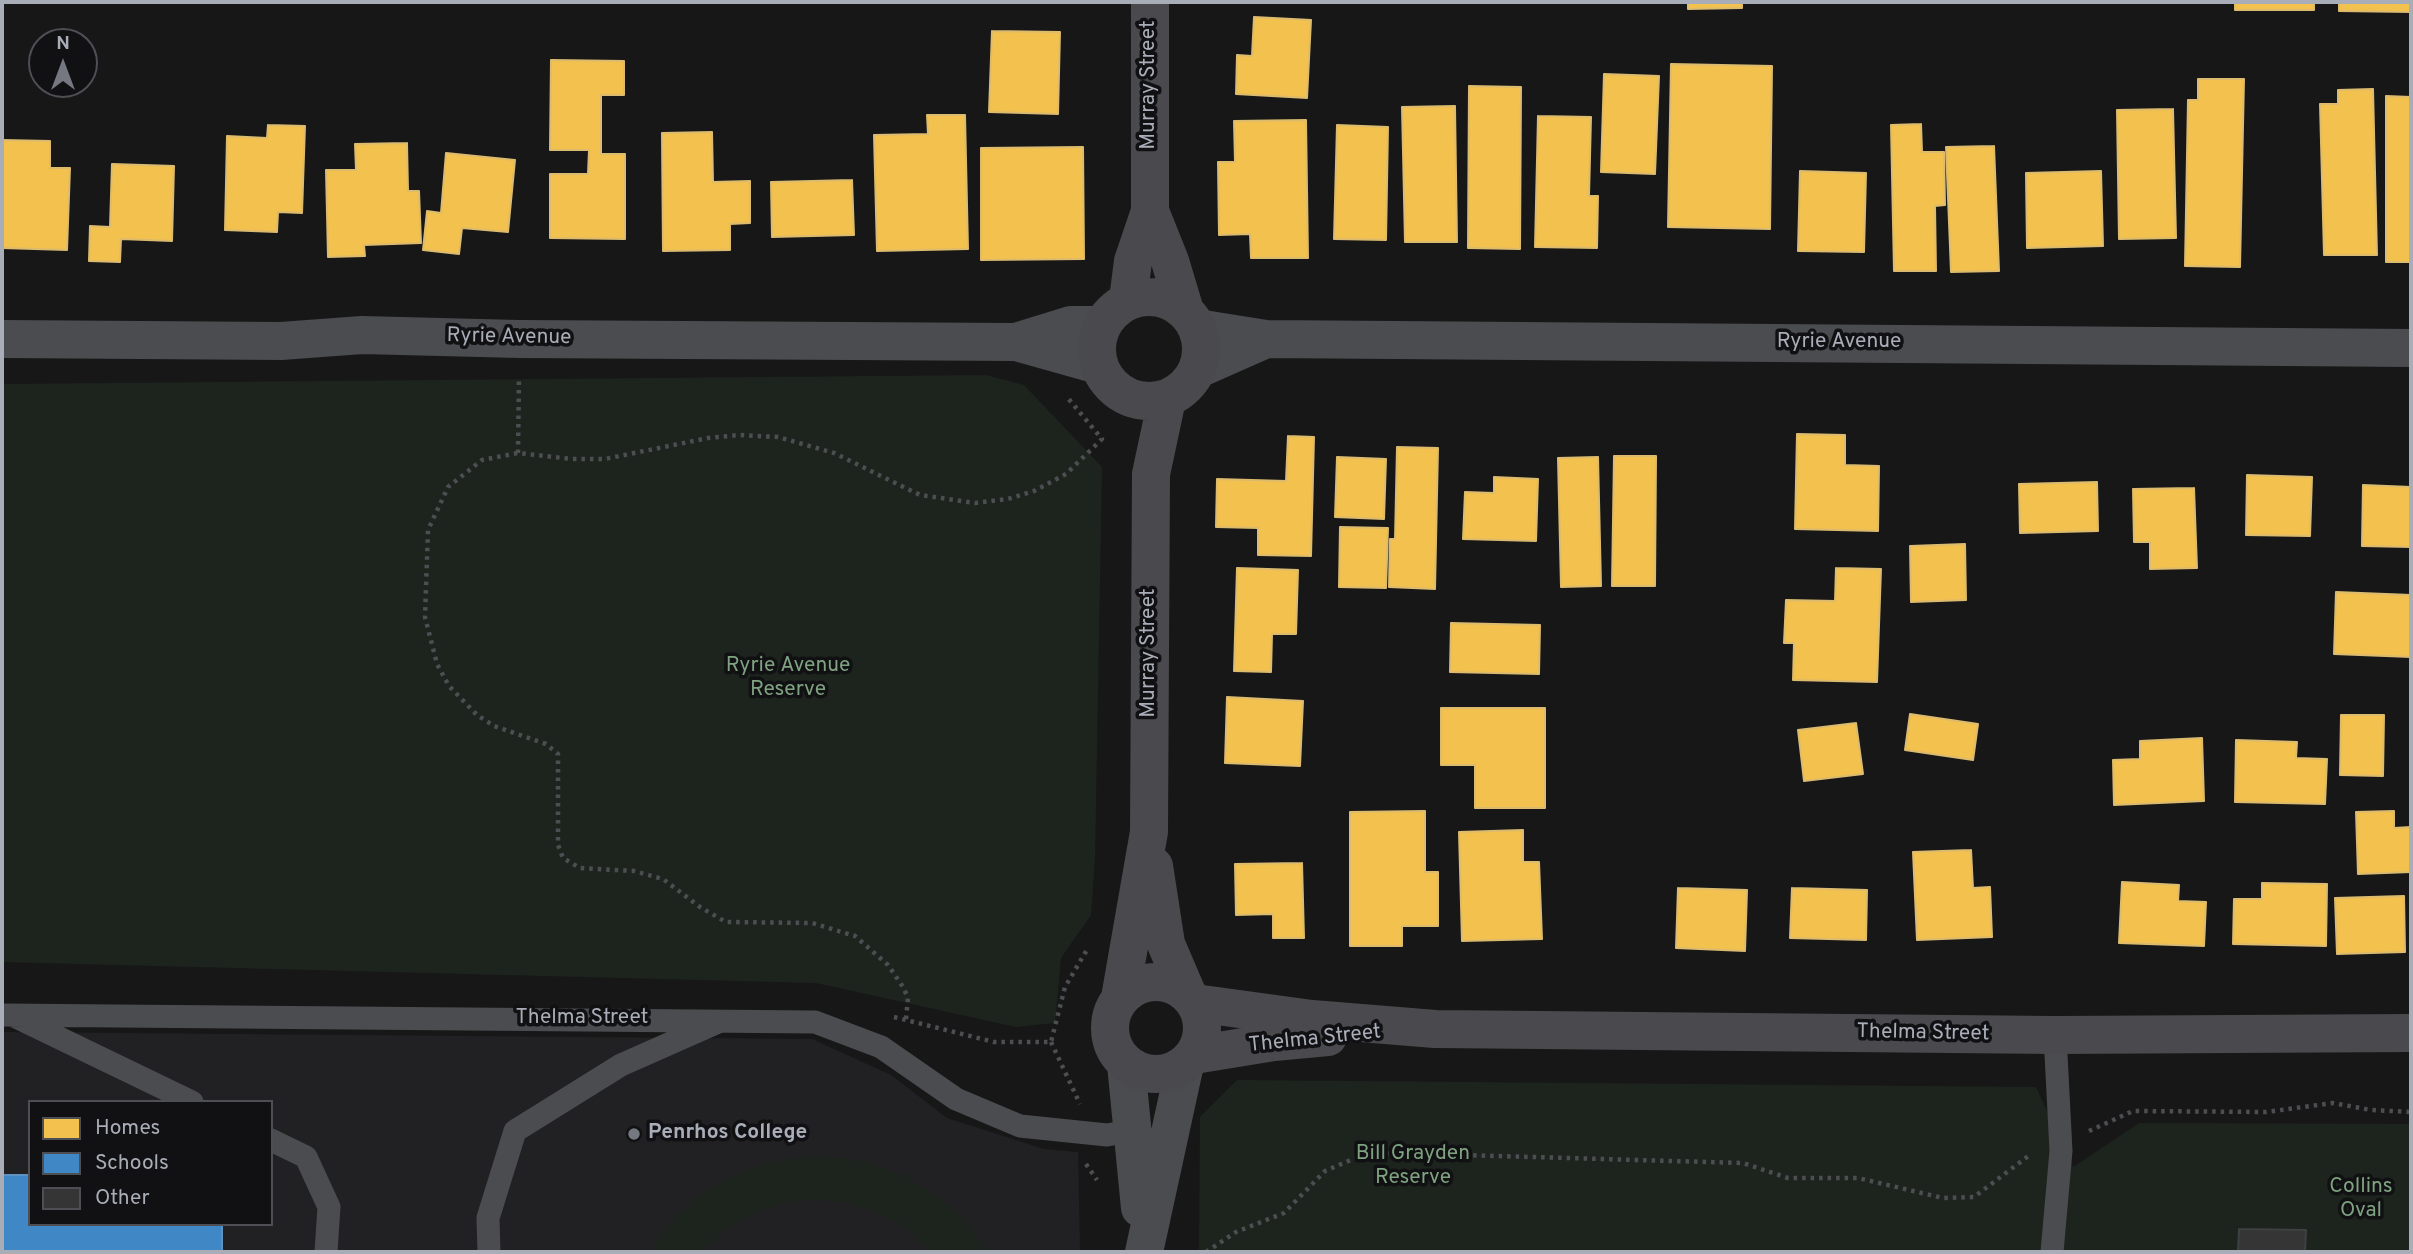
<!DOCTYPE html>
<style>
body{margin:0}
#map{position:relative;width:2413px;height:1254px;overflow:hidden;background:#171717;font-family:Overpass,sans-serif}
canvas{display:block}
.frame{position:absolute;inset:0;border:4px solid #a8adb8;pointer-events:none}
.legend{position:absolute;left:28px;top:1100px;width:245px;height:126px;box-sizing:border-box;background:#111113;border:2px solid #4d4f55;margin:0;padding:9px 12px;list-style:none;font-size:21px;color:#a8adb8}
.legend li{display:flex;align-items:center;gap:14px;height:35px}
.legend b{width:35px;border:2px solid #4d4f55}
.north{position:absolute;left:28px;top:28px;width:70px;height:70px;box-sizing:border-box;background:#111113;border:2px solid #4d4f55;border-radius:50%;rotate:0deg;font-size:19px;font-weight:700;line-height:28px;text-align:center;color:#a8adb8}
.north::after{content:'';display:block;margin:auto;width:24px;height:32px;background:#757880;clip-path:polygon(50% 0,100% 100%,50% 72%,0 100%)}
</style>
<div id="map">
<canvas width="2413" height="1254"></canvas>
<div class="frame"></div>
<ul class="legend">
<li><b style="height:19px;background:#f2c14e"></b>Homes</li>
<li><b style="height:19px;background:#3f88c5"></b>Schools</li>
<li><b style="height:19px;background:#353536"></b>Other</li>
</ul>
<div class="north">N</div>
</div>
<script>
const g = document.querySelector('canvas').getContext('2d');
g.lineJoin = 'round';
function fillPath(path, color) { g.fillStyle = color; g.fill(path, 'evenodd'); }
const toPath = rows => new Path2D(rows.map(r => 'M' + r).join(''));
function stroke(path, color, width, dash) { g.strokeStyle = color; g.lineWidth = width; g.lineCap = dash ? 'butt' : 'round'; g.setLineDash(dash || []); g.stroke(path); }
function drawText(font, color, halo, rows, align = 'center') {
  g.font = font + ' Overpass,sans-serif'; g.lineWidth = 7; g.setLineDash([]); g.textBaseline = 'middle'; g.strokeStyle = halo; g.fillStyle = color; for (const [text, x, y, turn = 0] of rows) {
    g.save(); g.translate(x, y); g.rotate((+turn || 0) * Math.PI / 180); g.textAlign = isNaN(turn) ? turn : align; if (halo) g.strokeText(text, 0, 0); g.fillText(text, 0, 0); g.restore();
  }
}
const built = toPath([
 [2,1032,812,1039,891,1075,947,1118,1044,1149,1078,1152,1080,1252,2,1252],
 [30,1102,271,1102,271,1224,30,1224]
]);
const green = toPath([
 [986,375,1024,385,1102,467,1095,857,1091,915,1061,958,1055,1023,1016,1027,816,983,2,962,2,384],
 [1237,1080,2036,1087,2073,1167,2139,1123,2411,1124,2411,1252,1199,1252,1200,1117],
 [799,1157,835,1157,871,1163,905,1176,936,1195,964,1219,988,1252,932,1252,899,1223,871,1210,841,1202,811,1200,782,1204,754,1213,728,1228,701,1252,648,1252,672,1221,698,1196,729,1177,763,1164]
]);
const homes = toPath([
 [1688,2,1742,2,1742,8,1688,9,1688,2],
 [2235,2,2314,2,2314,10,2235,10,2235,2],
 [2339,2,2411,2,2411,12,2339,11,2339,2],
 [1254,17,1311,20,1307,98,1236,94,1237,55,1252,56,1254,17],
 [992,31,1060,32,1058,114,989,112,992,31],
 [551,60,624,61,624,95,601,95,601,154,625,154,625,239,550,238,550,174,588,174,589,150,550,150,551,60],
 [1671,64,1772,66,1770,229,1668,227,1671,64],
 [1604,74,1659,76,1655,174,1601,172,1604,74],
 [2198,79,2244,79,2240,267,2185,266,2188,100,2198,100,2198,79],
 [1469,86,1521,87,1520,249,1468,248,1469,86],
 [2373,89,2377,255,2324,255,2320,104,2338,104,2338,90,2373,89],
 [2386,96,2411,97,2411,262,2386,262,2386,96],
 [1455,106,1457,242,1405,242,1402,107,1455,106],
 [2173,109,2176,238,2119,239,2117,110,2173,109],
 [927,115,965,115,968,249,877,251,874,135,928,134,927,115],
 [1538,116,1591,117,1589,196,1598,196,1597,248,1535,247,1538,116],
 [1306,120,1308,258,1251,258,1250,234,1219,235,1218,162,1235,162,1234,121,1306,120],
 [1921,124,1922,152,1944,152,1945,205,1935,206,1936,271,1894,271,1891,125,1921,124],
 [268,125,305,126,302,213,278,212,277,232,225,230,227,136,267,138,268,125],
 [1337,125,1388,127,1386,240,1334,239,1337,125],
 [712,132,713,182,750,181,750,223,730,224,730,250,663,251,662,133,712,132],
 [2,140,50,141,50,168,70,168,67,250,2,248,2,140],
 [407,143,408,191,419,191,421,243,364,245,365,256,328,257,326,170,356,170,355,144,407,143],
 [1994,146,1999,271,1951,272,1946,147,1994,146],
 [1083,147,1084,259,981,260,981,148,1083,147],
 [446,153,515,160,508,232,462,228,459,254,423,250,427,211,441,213,446,153],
 [112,164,174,166,172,241,121,239,120,262,89,261,90,226,110,227,112,164],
 [1800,171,1866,173,1864,252,1798,251,1800,171],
 [2101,171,2103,246,2027,248,2026,173,2101,171],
 [852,180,854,235,772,237,771,182,852,180],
 [1797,434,1845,435,1845,465,1879,466,1878,531,1795,529,1797,434],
 [1288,436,1314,437,1311,556,1258,555,1258,528,1216,527,1217,479,1286,481,1288,436],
 [1397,447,1438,448,1435,589,1389,587,1390,539,1395,539,1397,447],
 [1614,456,1656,456,1655,586,1612,586,1614,456],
 [1337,457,1386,459,1384,519,1335,517,1337,457],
 [1598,457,1601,586,1561,587,1558,458,1598,457],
 [2247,475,2312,477,2310,536,2246,535,2247,475],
 [1494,477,1538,479,1536,541,1463,539,1465,492,1494,493,1494,477],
 [2097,482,2098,531,2020,533,2019,484,2097,482],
 [2363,485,2411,487,2411,547,2362,546,2363,485],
 [2194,488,2197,568,2150,569,2150,542,2134,542,2133,489,2194,488],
 [1340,527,1388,528,1386,588,1339,587,1340,527],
 [1965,544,1966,600,1911,602,1910,546,1965,544],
 [1237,568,1298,570,1296,634,1272,634,1271,672,1234,671,1237,568],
 [1836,568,1881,569,1877,682,1793,680,1794,643,1784,643,1786,600,1835,601,1836,568],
 [2336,592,2411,595,2411,657,2334,654,2336,592],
 [1451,623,1540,625,1539,674,1450,672,1451,623],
 [1227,697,1303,701,1300,766,1225,763,1227,697],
 [1441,708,1545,708,1545,808,1475,808,1475,765,1441,765,1441,708],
 [1910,714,1978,724,1973,760,1905,750,1910,714],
 [2341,715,2384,715,2383,776,2340,775,2341,715],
 [1856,723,1863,774,1804,781,1798,730,1856,723],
 [2202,738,2204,801,2114,805,2113,760,2140,759,2140,741,2202,738],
 [2236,740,2297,742,2296,758,2327,759,2325,804,2235,802,2236,740],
 [1425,811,1425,872,1438,872,1438,926,1402,926,1402,946,1350,946,1350,812,1425,811],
 [2394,811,2394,828,2411,827,2411,872,2358,874,2356,812,2394,811],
 [1523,830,1523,862,1539,862,1542,939,1462,941,1459,832,1523,830],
 [1971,850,1973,888,1990,887,1992,937,1917,940,1913,852,1971,850],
 [1302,863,1304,938,1273,938,1273,914,1236,915,1235,864,1302,863],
 [2122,882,2179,885,2178,901,2206,902,2204,946,2119,943,2122,882],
 [2262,883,2327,884,2326,946,2233,944,2234,899,2262,899,2262,883],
 [1678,888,1747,890,1745,951,1676,948,1678,888],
 [1792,888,1867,890,1866,940,1790,938,1792,888],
 [2404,896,2405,952,2337,954,2335,898,2404,896]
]);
const schools = toPath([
 [2,1175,30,1175,30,1224,222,1224,222,1252,2,1252,2,1175]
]);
const building = toPath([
 [2239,1229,2306,1230,2305,1252,2238,1252,2239,1229]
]);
const path = toPath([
 [518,453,519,377],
 [894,1017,994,1042,1051,1042,1065,987,1088,948],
 [906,1019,908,998,903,987,888,965,855,936,812,923,726,922,700,907,663,879,634,871,580,868,563,858,558,845,558,754,546,744,494,726,477,715,449,686,437,664,425,617,428,530,448,487,482,460,518,453,572,459,605,459,708,438,739,435,778,437,834,453,920,495,975,503,1008,499,1034,491,1066,474,1102,439,1067,397],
 [1051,1042,1080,1104],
 [2089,1131,2133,1111,2266,1112,2333,1103,2371,1110,2411,1112],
 [1086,1164,1097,1180],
 [1206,1252,1236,1232,1284,1213,1325,1171,1353,1159,1391,1153,1743,1163,1788,1178,1858,1178,1943,1198,1974,1197,2031,1154]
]);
const service = toPath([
 [2,1015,815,1022,881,1047,956,1099,1020,1126,1107,1135,1134,1130],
 [18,1018,192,1102],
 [271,1140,306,1157,329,1207,326,1252],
 [489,1252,488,1218,515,1131,621,1065,716,1023],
 [2052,1252,2061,1151,2055,1035]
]);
const minor = toPath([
 [1197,328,1266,339,2411,348],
 [2,339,281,341,362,335,519,339,1016,342,1098,365],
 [1016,342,1071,325,1101,325],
 [1198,369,1266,339],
 [1126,1064,1140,1208],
 [1144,1252,1185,1064]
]);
const secondary = toPath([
 [1150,211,1170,261,1185,311],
 '1097 349a52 52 0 1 1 104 0a52 52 0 1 1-104 0Z',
 [1128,300,1133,261,1150,211,1150,2],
 [1154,866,1166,944,1187,993],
 '1110 1028a46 46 0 1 1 92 0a46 46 0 1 1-92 0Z',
 [1120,998,1149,832,1151,474,1167,399],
 [1195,1003,1312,1019,1435,1029,2055,1035,2411,1033],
 [1194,1055,1274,1042,1328,1037]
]);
const markers = [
 [634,1134,7,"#757880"]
];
const streetNames = [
 ["Murray Street",1150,85,-90],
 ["Ryrie Avenue",509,338,1],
 ["Ryrie Avenue",1839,343],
 ["Murray Street",1150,653,-90],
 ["Thelma Street",582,1019],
 ["Thelma Street",1923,1034,1],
 ["Thelma Street",1315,1040,-6]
];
const parkNames = [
 ["Ryrie Avenue",788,667],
 ["Reserve",788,691],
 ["Bill Grayden",1413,1155],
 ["Reserve",1413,1179],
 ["Collins",2361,1188],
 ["Oval",2361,1212]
];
const poiNames = [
 ["Penrhos College",648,1134]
];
fillPath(built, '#212123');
fillPath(green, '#1d241e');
fillPath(homes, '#f2c14e');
stroke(homes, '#dcbb6e', 2);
fillPath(schools, '#3f88c5');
stroke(schools, '#5e93c1', 2);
fillPath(building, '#353536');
stroke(building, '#3f4043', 2);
stroke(path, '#4d4e52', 4.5, [3.5, 5]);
stroke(service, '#4b4c50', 23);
stroke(minor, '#4b4c50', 38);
stroke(secondary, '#4a4a4e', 38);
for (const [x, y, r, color] of markers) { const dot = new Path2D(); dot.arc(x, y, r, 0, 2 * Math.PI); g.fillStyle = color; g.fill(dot); stroke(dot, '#111113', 2.5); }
drawText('21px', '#a8adb8', '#111113', streetNames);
drawText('21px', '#7fa381', '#111113', parkNames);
drawText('bold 21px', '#a8adb8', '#111113', poiNames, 'left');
</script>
